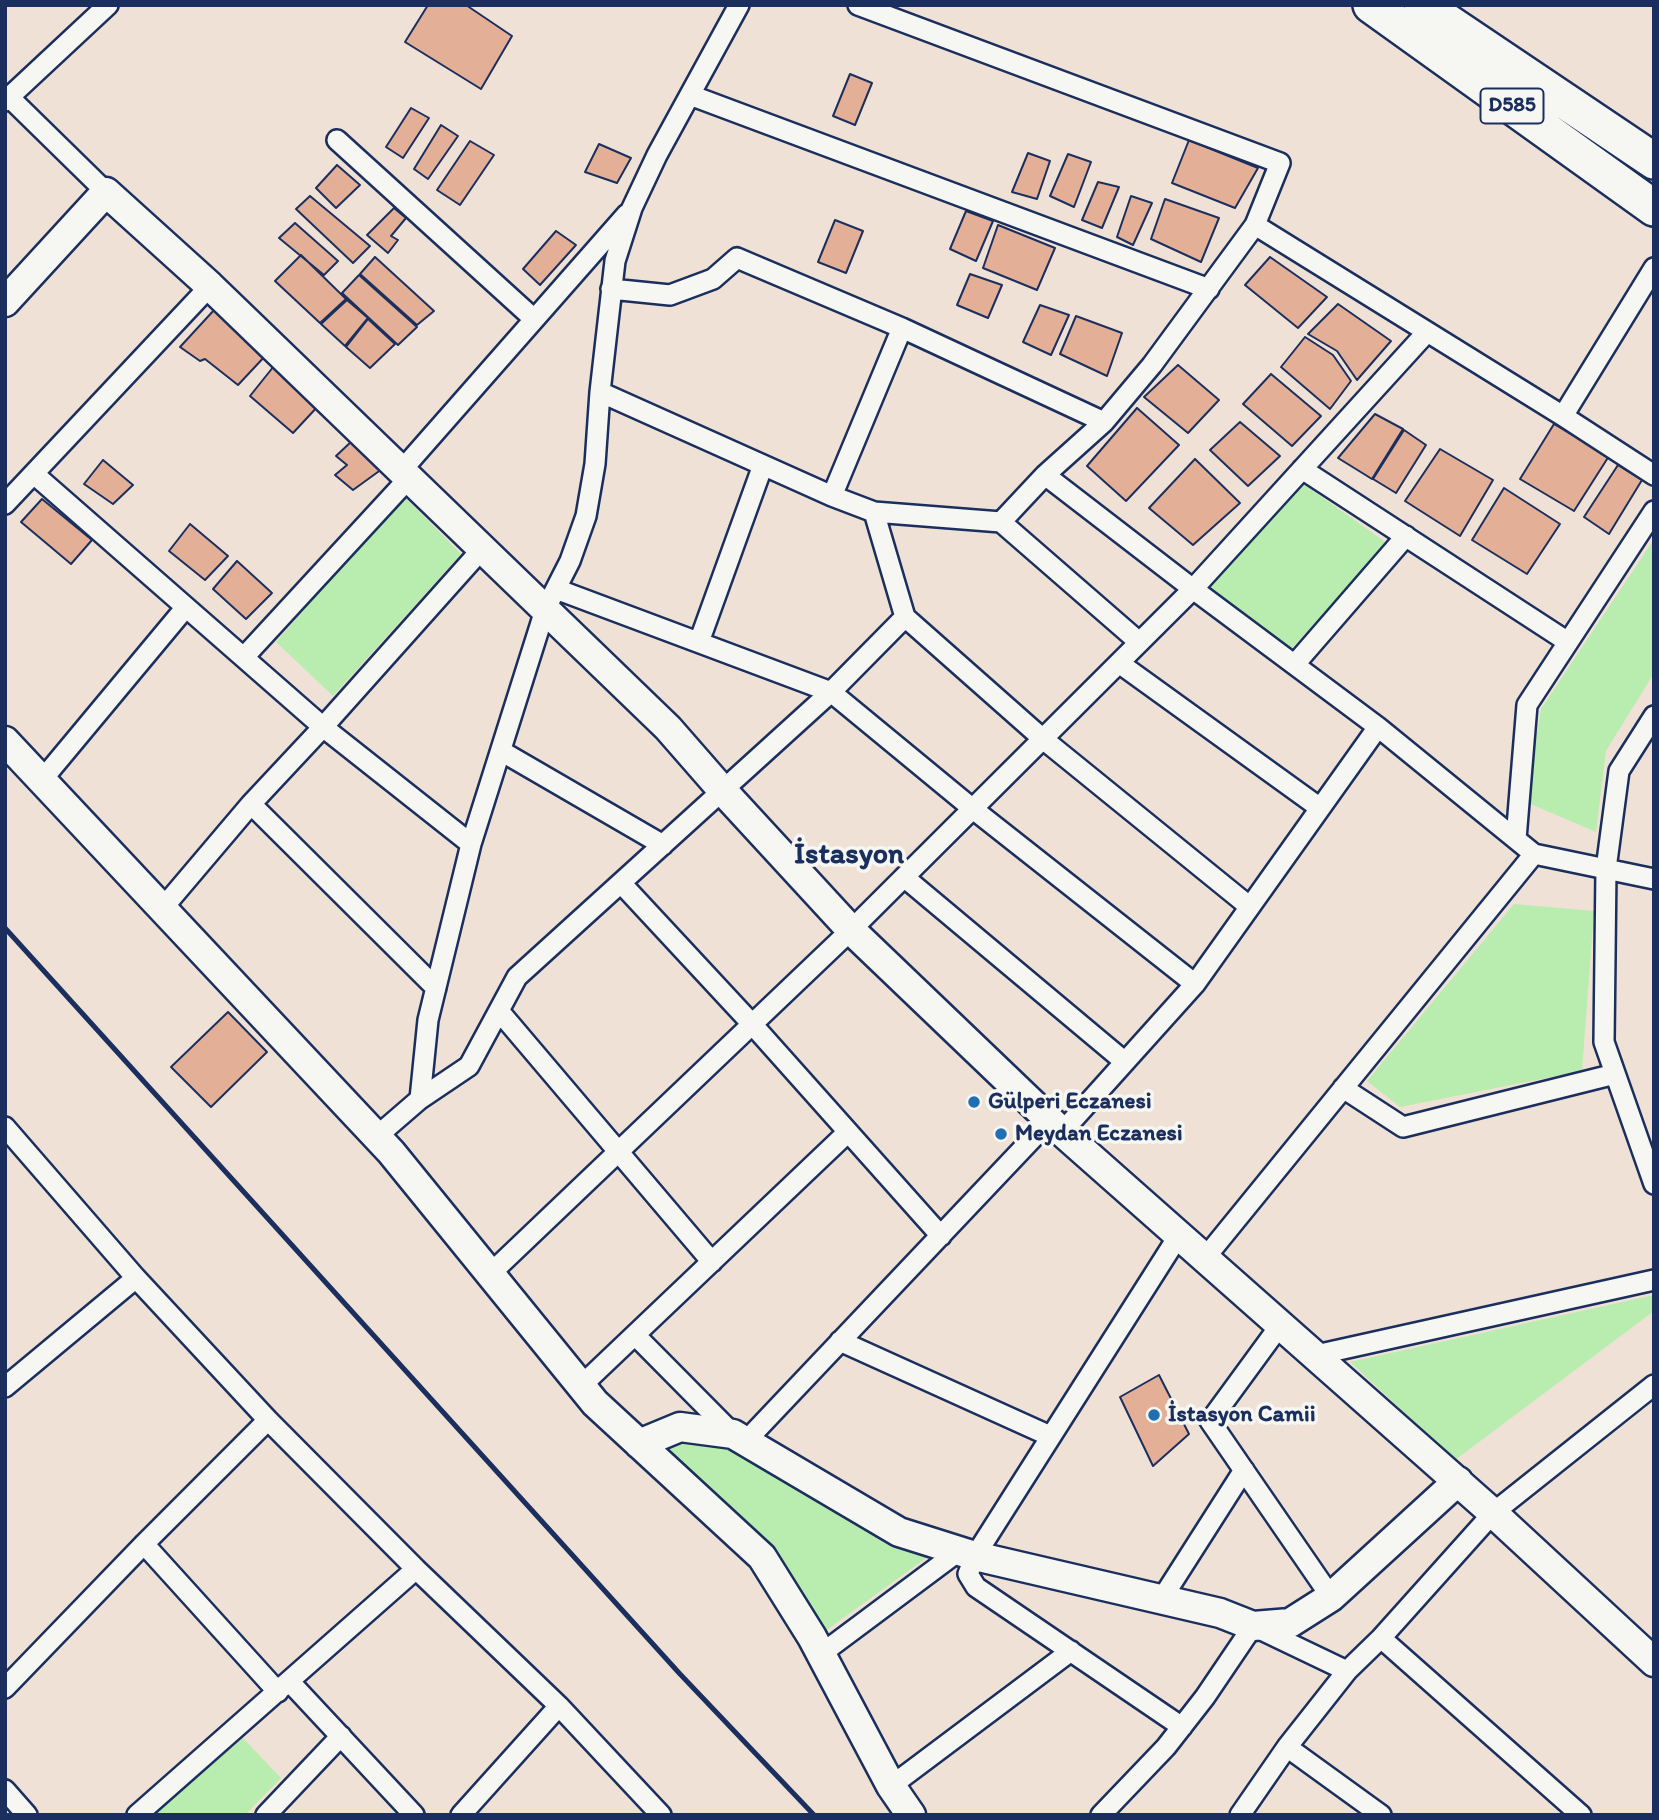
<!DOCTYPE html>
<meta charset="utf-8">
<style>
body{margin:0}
#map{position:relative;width:1659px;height:1820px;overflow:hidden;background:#f0e1d6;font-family:Itim,sans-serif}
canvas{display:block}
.frame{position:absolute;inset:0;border:7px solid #1b2f5e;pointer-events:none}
</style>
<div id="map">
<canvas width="1659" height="1820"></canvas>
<div class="frame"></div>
</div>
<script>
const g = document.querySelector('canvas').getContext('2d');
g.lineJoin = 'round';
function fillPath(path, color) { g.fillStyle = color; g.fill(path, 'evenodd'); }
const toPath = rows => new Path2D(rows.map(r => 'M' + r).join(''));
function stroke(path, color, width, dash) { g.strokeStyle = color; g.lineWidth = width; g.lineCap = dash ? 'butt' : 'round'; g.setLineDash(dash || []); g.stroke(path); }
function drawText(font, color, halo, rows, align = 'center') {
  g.font = font + ' Itim,sans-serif'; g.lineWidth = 7; g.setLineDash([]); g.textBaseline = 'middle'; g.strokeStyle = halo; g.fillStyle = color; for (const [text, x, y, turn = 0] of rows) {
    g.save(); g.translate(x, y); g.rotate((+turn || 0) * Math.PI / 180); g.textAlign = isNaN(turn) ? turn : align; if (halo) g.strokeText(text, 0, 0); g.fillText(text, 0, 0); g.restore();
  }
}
const green = toPath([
 [1304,484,1388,544,1291,649,1207,586],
 [404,496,461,554,333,696,276,642],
 [1654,539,1654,673,1606,751,1596,832,1526,802,1541,709],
 [1514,904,1594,911,1582,1071,1400,1107,1367,1081],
 [1654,1295,1654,1311,1455,1460,1350,1362],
 [702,1439,721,1443,933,1553,824,1632,767,1543,666,1448],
 [243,1738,281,1778,245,1815,153,1815]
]);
const building = toPath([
 [428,5,466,5,512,36,481,89,405,42,428,5],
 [850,74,872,83,855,125,833,116,850,74],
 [411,108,429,118,403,158,386,147,411,108],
 [441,125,458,136,428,179,414,169,441,125],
 [1189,140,1258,168,1235,208,1172,183,1189,140],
 [470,141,494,155,460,205,437,190,470,141],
 [599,144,631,158,617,183,585,172,599,144],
 [1028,153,1050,161,1037,199,1012,192,1028,153],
 [1068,154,1091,162,1074,207,1050,196,1068,154],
 [337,165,360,185,336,208,316,188,337,165],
 [1098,182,1119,187,1102,228,1082,220,1098,182],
 [310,196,370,246,353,263,296,209,310,196],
 [1131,196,1152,203,1133,245,1117,237,1131,196],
 [1165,199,1219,218,1201,262,1151,239,1165,199],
 [394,208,406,218,391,236,398,240,388,253,367,235,394,208],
 [966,211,993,221,976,261,950,249,966,211],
 [835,220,863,231,846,273,818,262,835,220],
 [295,223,338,261,324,275,279,238,295,223],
 [998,225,1055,248,1037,290,983,268,998,225],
 [556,231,576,245,540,285,523,269,556,231],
 [301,255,346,299,320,323,275,281,301,255],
 [375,257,434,311,417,325,360,274,375,257],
 [1270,257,1327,297,1298,328,1245,285,1270,257],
 [970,274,1002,285,988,318,957,305,970,274],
 [359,275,417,327,398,345,342,293,359,275],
 [347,300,368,318,345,346,321,324,347,300],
 [1338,304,1391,341,1357,380,1337,351,1308,334,1338,304],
 [1040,305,1069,315,1051,355,1023,342,1040,305],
 [215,309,267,354,238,385,205,359,200,361,180,347,215,309],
 [1076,316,1122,333,1107,376,1060,354,1076,316],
 [368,319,395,344,370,368,346,347,368,319],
 [1305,337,1333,355,1351,381,1330,409,1281,367,1305,337],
 [1178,365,1219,400,1188,433,1144,397,1178,365],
 [274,366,320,404,293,433,250,396,274,366],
 [1271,374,1321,416,1292,446,1243,404,1271,374],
 [1137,408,1179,445,1126,501,1087,466,1137,408],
 [1375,414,1403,429,1372,479,1338,458,1375,414],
 [1240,422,1280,456,1248,486,1210,450,1240,422],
 [1554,424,1609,456,1574,511,1520,479,1554,424],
 [1404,430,1426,445,1396,493,1373,479,1404,430],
 [353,440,382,469,353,490,335,475,347,465,336,456,353,440],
 [1440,449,1493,480,1460,536,1405,501,1440,449],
 [1195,459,1240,503,1193,545,1149,508,1195,459],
 [103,460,133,485,113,504,84,484,103,460],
 [1618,465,1642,480,1609,534,1584,517,1618,465],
 [1504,488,1560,524,1527,574,1472,540,1504,488],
 [42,499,92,540,71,564,21,522,42,499],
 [190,524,228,556,205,580,169,551,190,524],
 [237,561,272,593,246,619,213,589,237,561],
 [228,1012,267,1052,211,1107,171,1067,228,1012],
 [1159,1375,1189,1434,1153,1466,1120,1397,1159,1375]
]);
const street = toPath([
 [858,5,1280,163,1255,225],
 [690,95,1209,289],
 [9,97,106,192],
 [5,101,108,5],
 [337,140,534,319],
 [611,289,670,295,713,279,737,258,902,328,1104,422],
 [600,392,832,496,874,512],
 [1563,416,1654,268],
 [1302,469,1568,642],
 [401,471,627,214],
 [34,474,323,727,471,844],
 [1045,475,1193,589,1378,727,1195,984,1062,1132],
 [832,496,902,328],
 [5,504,210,286],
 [1001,522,1139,642],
 [556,589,831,692,973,809,1195,984],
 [905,617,1043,739,1250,907],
 [699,642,763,465],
 [244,657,409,478],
 [1119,663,1320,808],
 [1295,664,1406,536],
 [1654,716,1619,771,1606,869,1604,1042,1654,1184],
 [501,751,663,845],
 [42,780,186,607],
 [1516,839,1527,705,1654,511],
 [1534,854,1654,879],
 [904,877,1125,1062],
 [621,883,752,1024,941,1236],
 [162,909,251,804],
 [436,988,251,804,323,727,482,549],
 [499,1011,712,1262],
 [1343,1088,1403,1127,1615,1074],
 [420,1099,428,1020,471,844,545,610,570,561,586,516,595,464,600,392,615,261,632,208,657,155,739,5],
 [5,1127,136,1278,268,1420,416,1569,559,1706,661,1815],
 [376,1137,420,1099,469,1066,517,977,831,692,905,617,874,512,1001,522,1045,475,1104,422,1152,365,1255,225,1563,416,1654,475],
 [1179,1235,975,1556,968,1574,976,1587,1182,1727],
 [1205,1258,1534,854,1378,727],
 [490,1274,851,930,1193,589,1427,332],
 [1281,1324,1210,1421,1331,1597],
 [635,1335,733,1434],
 [840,1341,1050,1436],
 [1316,1355,1654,1280],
 [581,1386,848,1132],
 [5,1387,136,1278],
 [745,1442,1050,1120],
 [144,1544,278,1692],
 [1161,1600,1244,1470],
 [1381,1638,1493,1513,1654,1385],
 [821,1654,959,1551],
 [289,1681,414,1815],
 [5,1688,144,1544,268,1420],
 [1287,1747,1381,1815],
 [891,1786,1071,1651],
 [5,1790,27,1815],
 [137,1815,416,1569],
 [266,1815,341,1736],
 [461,1815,559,1706],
 [1101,1815,1166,1747,1205,1697,1253,1626,1347,1671,1381,1638,1581,1815],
 [1240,1815,1287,1747,1347,1671]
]);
const secondary = toPath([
 [5,302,106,192,210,286,668,728,723,791,851,930,1062,1132,1493,1513,1654,1662],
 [5,741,391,1152,595,1403,762,1557,812,1637,891,1786,911,1815],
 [639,1444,680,1427,733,1434,899,1532,975,1556,1220,1613,1253,1626,1290,1623,1331,1597,1458,1481]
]);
const highway = toPath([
 [1371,5,1654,208],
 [1422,5,1654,161]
]);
const rail = toPath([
 [5,928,680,1674,814,1815]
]);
const markers = [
 [974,1102,7,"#1f6fb2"],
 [1001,1134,7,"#1f6fb2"],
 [1154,1415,7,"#1f6fb2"]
];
const shields = [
 [1512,106,63]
];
const shieldNames = [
 ["D585",1512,106]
];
const poiNames = [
 ["Gülperi Eczanesi",988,1102],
 ["Meydan Eczanesi",1015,1134],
 ["İstasyon Camii",1168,1415]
];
const districtNames = [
 ["İstasyon",849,855]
];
fillPath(green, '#b8edaf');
fillPath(building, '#e3af96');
stroke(building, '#1b2f5e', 2);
stroke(street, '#1b2f5e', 24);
stroke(secondary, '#1b2f5e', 33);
stroke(highway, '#1b2f5e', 40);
stroke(street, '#f6f6f2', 19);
stroke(secondary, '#f6f6f2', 28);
stroke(highway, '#f6f6f2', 35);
stroke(rail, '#1b2f5e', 5);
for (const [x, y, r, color] of markers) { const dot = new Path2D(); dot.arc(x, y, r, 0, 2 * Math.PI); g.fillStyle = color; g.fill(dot); stroke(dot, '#f6f6f2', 2.5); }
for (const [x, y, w] of shields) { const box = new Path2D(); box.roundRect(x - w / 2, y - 17.5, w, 35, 5); g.fillStyle = '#f6f6f2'; g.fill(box); stroke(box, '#1b2f5e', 2); }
drawText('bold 21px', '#1b2f5e', null, shieldNames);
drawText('bold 23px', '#1b2f5e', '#f6f6f2', poiNames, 'left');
drawText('bold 30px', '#1b2f5e', '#f6f6f2', districtNames);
</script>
